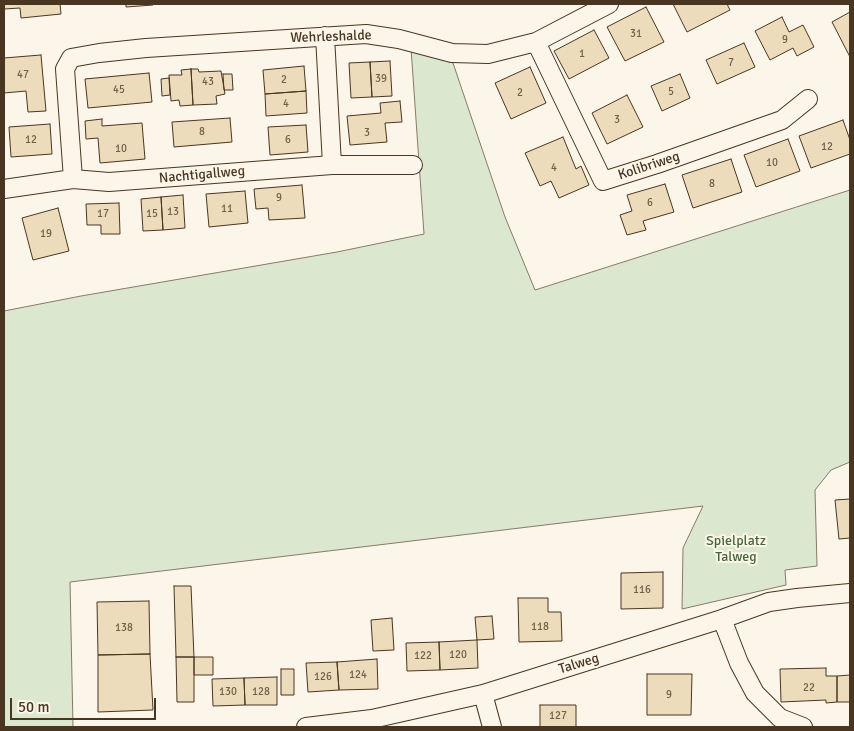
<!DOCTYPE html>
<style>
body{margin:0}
#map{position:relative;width:854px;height:731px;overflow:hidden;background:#fbf6e9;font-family:Signika,sans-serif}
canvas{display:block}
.frame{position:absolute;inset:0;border:5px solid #4a3520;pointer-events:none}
.scale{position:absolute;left:10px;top:698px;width:146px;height:22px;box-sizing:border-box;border:2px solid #4a3520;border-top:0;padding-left:6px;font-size:15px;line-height:18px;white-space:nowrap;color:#4a3520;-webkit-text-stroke:4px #fbf6e9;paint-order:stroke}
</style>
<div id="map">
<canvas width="854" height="731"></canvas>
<div class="frame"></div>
<div class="scale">50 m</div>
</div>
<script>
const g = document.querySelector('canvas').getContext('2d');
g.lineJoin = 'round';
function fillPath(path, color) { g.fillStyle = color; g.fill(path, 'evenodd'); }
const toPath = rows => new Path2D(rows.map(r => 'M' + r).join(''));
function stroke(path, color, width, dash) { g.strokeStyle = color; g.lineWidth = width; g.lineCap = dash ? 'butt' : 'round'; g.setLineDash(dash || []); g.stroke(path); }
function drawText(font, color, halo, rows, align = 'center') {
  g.font = font + ' Signika,sans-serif'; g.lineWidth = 4; g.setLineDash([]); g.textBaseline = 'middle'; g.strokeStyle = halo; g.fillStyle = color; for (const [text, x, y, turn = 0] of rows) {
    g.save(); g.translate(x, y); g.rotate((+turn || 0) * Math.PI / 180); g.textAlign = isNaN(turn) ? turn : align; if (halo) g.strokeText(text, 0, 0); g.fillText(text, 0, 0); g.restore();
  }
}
const green = toPath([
 [411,48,453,63,505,217,535,290,850,190,850,462,831,470,815,490,817,566,785,570,786,585,682,609,683,548,703,506,70,582,73,727,4,727,4,311,81,296,337,252,424,234,411,48]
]);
const building = toPath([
 [4,4,60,4,61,14,21,18,20,8,4,9,4,4],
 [126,4,153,4,153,5,126,7,126,4],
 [673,4,727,4,730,10,687,32,673,4],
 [646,7,664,42,625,61,607,27,646,7],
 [850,12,850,57,832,22,850,12],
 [782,17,789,32,803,25,814,47,797,56,793,48,770,60,755,31,782,17],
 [594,30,609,58,569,79,554,51,594,30],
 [744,43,755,67,717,84,706,60,744,43],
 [41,55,46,111,28,112,26,91,4,93,4,58,41,55],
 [390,61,392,96,372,97,370,62,390,61],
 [370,62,372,97,351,98,349,63,370,62],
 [304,66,306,91,265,94,263,70,304,66],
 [530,67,546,103,511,119,495,83,530,67],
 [191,69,198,69,199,72,221,71,225,94,216,96,217,104,193,105,191,69],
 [191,69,193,105,180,106,179,100,171,101,169,75,182,75,181,70,191,69],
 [149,73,152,102,88,108,85,79,149,73],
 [223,74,232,74,233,90,224,90,223,74],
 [680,74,690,98,662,111,651,86,680,74],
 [169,78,170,95,162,96,161,79,169,78],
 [306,91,307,113,266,116,265,94,306,91],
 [627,95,643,127,607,144,592,113,627,95],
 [400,101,402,122,385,123,387,142,350,145,347,116,381,113,380,103,400,101],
 [230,118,232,142,174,147,172,122,230,118],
 [102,119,102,126,142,123,145,159,100,163,98,138,86,139,85,121,102,119],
 [843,120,850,140,850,154,811,168,799,136,843,120],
 [50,124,52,154,11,157,9,127,50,124],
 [306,125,308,152,270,155,268,127,306,125],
 [563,137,576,169,581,166,589,185,559,198,551,181,540,186,525,153,563,137],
 [788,139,800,171,756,187,744,155,788,139],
 [731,159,742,192,693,208,682,175,731,159],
 [665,184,674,212,643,221,646,230,627,235,620,215,632,211,627,195,665,184],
 [302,185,305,218,269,220,268,208,256,209,254,189,302,185],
 [245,191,248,223,209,227,206,194,245,191],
 [183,195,185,228,163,230,161,197,183,195],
 [161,197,163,230,143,231,141,199,161,197],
 [119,203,120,234,101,234,101,225,87,225,86,204,119,203],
 [58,208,69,251,33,260,22,218,58,208],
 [850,499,850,538,839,539,835,500,850,499],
 [663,572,663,608,621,609,621,573,663,572],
 [174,586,191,586,194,657,176,657,174,586],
 [518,598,548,598,548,612,561,612,562,641,519,642,518,598],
 [149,601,150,654,98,655,97,602,149,601],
 [492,616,494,639,477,640,475,617,492,616],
 [392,618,394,650,373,651,371,620,392,618],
 [477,640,478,668,440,670,439,642,477,640],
 [439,642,440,670,407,671,406,643,439,642],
 [150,654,153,710,98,712,98,655,150,654],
 [176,657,194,657,194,702,177,702,176,657],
 [194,657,213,657,213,675,194,675,194,657],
 [377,659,378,689,339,690,337,662,377,659],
 [337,662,339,690,308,692,306,663,337,662],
 [826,668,826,676,837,676,837,702,826,703,826,700,781,702,780,669,826,668],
 [281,669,294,669,294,695,281,695,281,669],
 [647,674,692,674,691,715,647,715,647,674],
 [850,675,850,702,837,702,837,676,850,675],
 [277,677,277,705,245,705,244,678,277,677],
 [244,678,245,705,213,706,212,679,244,678],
 [540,705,576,705,576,727,540,727,540,705]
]);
const street = toPath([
 [325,36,332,165],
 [536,42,603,181,657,164,782,120,808,99],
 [73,179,65,69,71,58,99,53,146,48,366,34,399,39,452,53,488,54,536,42,609,4],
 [4,189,73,179,109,182,332,165,413,165],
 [722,619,739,663,755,693,780,718,803,727],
 [483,694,492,727],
 [306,727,372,719,483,694,722,619,769,602,797,598,850,593]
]);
const numberNames = [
 ["31",636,34],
 ["9",785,40],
 ["1",582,54],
 ["7",731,63],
 ["47",23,75],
 ["39",381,79],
 ["2",284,80],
 ["43",208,82],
 ["45",119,90],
 ["5",671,92],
 ["2",520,93],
 ["4",286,104],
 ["3",617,120],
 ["8",202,132],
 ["3",367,133],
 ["12",31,140],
 ["6",288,140],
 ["12",827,147],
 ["10",121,149],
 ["10",772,163],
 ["4",554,168],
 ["8",712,184],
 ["9",279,198],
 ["6",650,203],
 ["11",227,209],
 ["13",173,212],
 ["17",103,214],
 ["15",152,214],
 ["19",46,234],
 ["116",642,590],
 ["118",540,627],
 ["138",124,628],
 ["120",458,655],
 ["122",423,656],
 ["124",358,675],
 ["126",323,677],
 ["22",809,688],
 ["130",228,692],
 ["128",261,692],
 ["9",669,695],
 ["127",558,716]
];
const streetNames = [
 ["Wehrleshalde",331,37,-2],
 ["Kolibriweg",649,166,-18],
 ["Nachtigallweg",202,175,-5],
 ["Talweg",579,664,-17]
];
const parkNames = [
 ["Spielplatz",736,541],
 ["Talweg",736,557]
];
fillPath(green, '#dce7d0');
stroke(green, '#887966', 1);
fillPath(building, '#ecdcbc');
stroke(building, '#4a3520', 1);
stroke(street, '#4a3520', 20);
stroke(street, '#fbf6e9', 18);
drawText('11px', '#725f47', null, numberNames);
drawText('14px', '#4a3520', '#fbf6e9', streetNames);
drawText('14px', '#436837', '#fbf6e9', parkNames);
</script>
